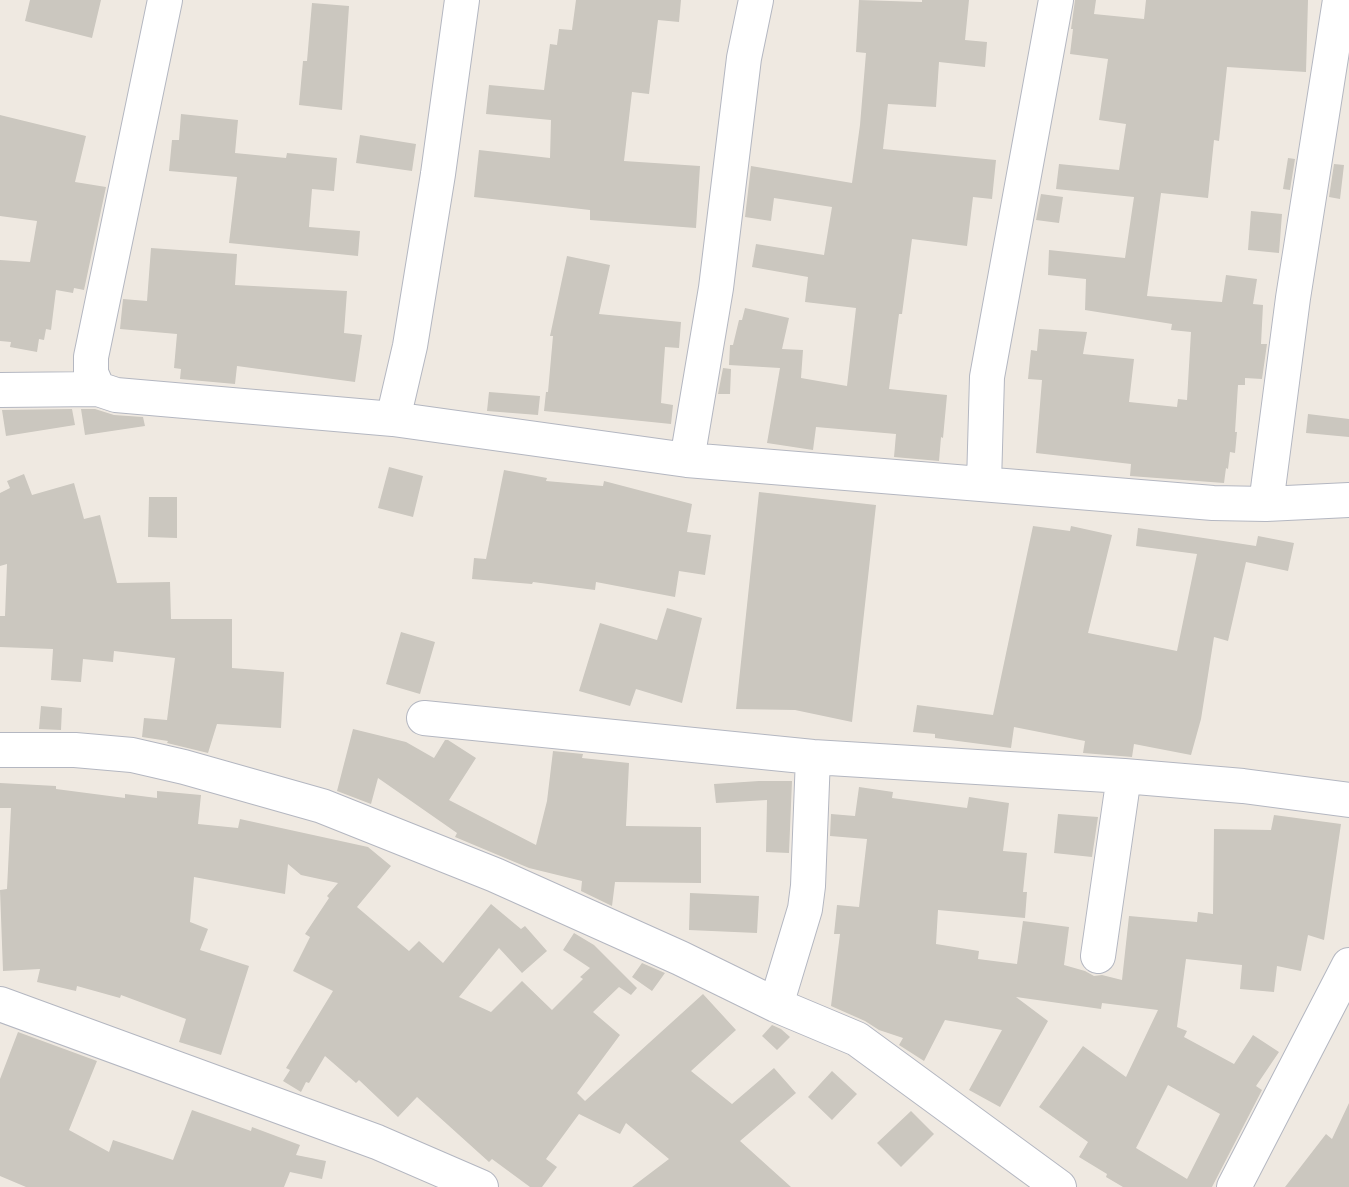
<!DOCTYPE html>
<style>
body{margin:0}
canvas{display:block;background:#efe9e1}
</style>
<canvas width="1349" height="1187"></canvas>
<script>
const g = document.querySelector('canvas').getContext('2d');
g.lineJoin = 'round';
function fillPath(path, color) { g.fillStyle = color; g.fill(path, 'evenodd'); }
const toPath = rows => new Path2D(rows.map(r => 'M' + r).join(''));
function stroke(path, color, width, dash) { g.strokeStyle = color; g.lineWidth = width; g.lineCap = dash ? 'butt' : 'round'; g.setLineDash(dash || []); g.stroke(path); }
const building = toPath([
 [30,0,101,0,92,38,25,21],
 [576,0,681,0,679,22,658,20,649,94,632,92,624,161,700,166,696,228,590,220,590,210,474,197,479,150,550,158,551,120,486,114,489,85,544,90,550,44,557,45,559,29,572,30],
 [859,0,922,2,922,0,969,0,965,40,987,42,985,67,939,62,936,107,888,104,883,149,996,160,992,199,973,197,967,246,912,239,902,314,899,314,889,389,947,395,943,438,941,437,939,461,894,457,896,434,816,427,813,450,767,443,780,368,729,365,730,345,733,345,739,320,742,320,745,308,789,318,782,349,803,350,801,378,847,386,856,308,805,302,808,277,752,267,756,244,824,255,832,207,774,198,771,221,745,217,751,166,852,183,860,125,866,53,856,52],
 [1075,0,1096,0,1094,14,1144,19,1146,0,1308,0,1306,72,1227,67,1219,141,1214,140,1208,198,1161,193,1147,296,1222,302,1226,275,1257,279,1253,304,1263,305,1261,344,1267,344,1262,379,1245,378,1245,385,1238,385,1235,432,1237,432,1235,453,1230,452,1228,469,1226,468,1224,483,1130,476,1131,464,1036,453,1042,380,1028,379,1031,350,1037,351,1039,329,1087,332,1083,354,1134,359,1129,402,1177,407,1178,399,1187,400,1191,332,1171,330,1172,324,1085,310,1086,279,1048,275,1049,250,1125,258,1134,197,1056,189,1059,164,1119,170,1126,124,1099,120,1108,59,1070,54,1073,29,1071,29],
 [312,3,349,6,342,110,299,105,303,61,307,61],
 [181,114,238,120,235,153,286,158,287,153,337,158,334,191,312,189,309,227,360,231,358,256,229,243,237,177,169,171,172,140,179,140],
 [0,115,86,136,75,182,106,187,84,290,74,288,73,293,56,290,51,330,46,329,44,340,39,339,37,352,10,347,11,342,0,341,0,260,30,262,37,221,0,216],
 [360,135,416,144,412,171,356,163],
 [1288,158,1295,159,1290,190,1283,189],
 [1334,164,1344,165,1340,199,1329,197],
 [1041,194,1063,197,1059,223,1036,220],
 [1251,211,1282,214,1279,253,1248,250],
 [151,248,237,254,235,285,347,291,344,333,362,335,355,382,237,366,235,384,180,379,181,369,174,368,177,334,120,329,123,299,147,301],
 [567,256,610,265,599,314,681,322,679,348,665,347,661,403,673,405,671,424,544,411,546,392,548,392,553,336,550,336],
 [723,368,731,369,730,394,718,394],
 [489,392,540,396,538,415,487,411],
 [72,409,75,425,6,436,2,410],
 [81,409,95,409,114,415,143,417,145,426,85,435],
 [1308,414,1349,419,1349,437,1306,433],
 [389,467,423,476,413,517,378,508],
 [504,470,547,478,546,481,603,486,604,481,692,504,687,532,711,535,705,575,679,571,675,597,596,582,595,590,533,582,532,584,472,579,474,558,486,559],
 [24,474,32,495,74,483,84,519,100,515,117,583,170,582,171,619,232,619,232,668,284,672,281,728,217,724,208,753,167,743,168,741,142,737,144,718,167,720,175,658,114,651,113,662,83,659,81,682,51,680,53,649,0,647,0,616,5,616,7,564,0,566,0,493,10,488,7,481],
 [759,492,876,505,852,722,795,710,736,709],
 [149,497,177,497,177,538,148,537],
 [1033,526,1070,531,1071,526,1112,535,1088,633,1177,651,1197,554,1136,546,1138,528,1256,546,1258,536,1294,543,1288,571,1246,562,1228,641,1214,637,1201,719,1191,755,1134,744,1132,757,1083,753,1085,741,1014,727,1011,748,935,738,935,734,913,732,917,705,993,715],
 [667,608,702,618,682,703,636,689,630,706,579,691,600,623,657,640],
 [401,632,435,642,420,694,386,684],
 [41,706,62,708,61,730,39,729],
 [353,729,406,742,434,758,445,740,448,740,476,758,449,800,536,845,547,801,553,751,583,754,582,758,629,763,626,826,701,827,701,883,615,882,612,906,581,891,582,881,529,868,455,837,457,833,378,778,371,804,337,791],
 [759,781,792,781,789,853,766,852,767,800,716,803,714,784],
 [0,783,56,786,56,789,125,798,125,794,157,798,157,791,201,795,198,824,238,828,240,819,368,847,391,866,357,907,409,951,419,941,443,963,491,904,521,929,525,926,547,951,522,973,499,948,459,997,491,1012,522,981,552,1010,583,979,580,977,590,968,563,950,574,933,594,945,637,988,631,995,619,987,593,1012,620,1035,577,1093,585,1101,703,994,736,1030,691,1071,732,1104,774,1068,796,1093,740,1141,791,1187,632,1187,669,1159,626,1123,620,1134,579,1114,546,1159,557,1167,542,1187,530,1187,492,1159,489,1162,417,1097,398,1117,359,1080,356,1083,325,1056,309,1083,306,1082,301,1092,283,1081,290,1070,286,1068,333,991,293,971,310,937,305,934,329,898,327,896,338,883,301,875,288,864,285,894,194,877,190,922,208,929,200,950,249,966,221,1055,179,1042,186,1019,121,995,120,998,77,986,76,991,37,982,40,969,3,971,0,890,7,889,11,808,0,808],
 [859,787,893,792,892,798,967,808,969,797,1009,803,1003,851,1027,853,1023,892,1027,892,1025,918,938,910,936,944,979,951,978,959,1017,964,1023,921,1069,927,1064,965,1085,971,1094,976,1102,975,1122,980,1129,916,1197,922,1198,912,1213,914,1214,829,1271,830,1274,815,1341,824,1324,940,1308,935,1301,971,1277,966,1274,992,1240,989,1242,965,1186,959,1177,1027,1187,1031,1184,1037,1234,1064,1253,1035,1279,1052,1256,1086,1262,1090,1212,1187,1123,1187,1106,1177,1107,1174,1079,1157,1088,1142,1039,1107,1083,1046,1126,1077,1158,1010,1102,1003,1101,1009,1016,997,1048,1021,1000,1107,969,1090,1002,1030,945,1020,924,1061,899,1045,903,1038,879,1030,865,1021,831,1006,840,934,834,934,837,905,859,907,867,839,830,836,831,814,855,816],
 [1168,1085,1220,1114,1187,1179,1136,1148],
 [1058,814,1098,817,1092,857,1054,853],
 [690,893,759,896,757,933,689,930],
 [642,963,665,973,652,991,632,977],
 [772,1025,781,1029,790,1037,777,1050,762,1036],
 [18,1032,97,1061,69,1130,109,1152,113,1140,173,1160,192,1110,251,1131,252,1127,300,1145,296,1155,326,1161,322,1179,290,1172,284,1187,26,1187,0,1176,0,1079],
 [832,1071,857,1094,832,1120,808,1097],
 [1349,1103,1349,1187,1285,1187,1326,1134,1332,1139],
 [911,1111,934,1134,901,1167,877,1143]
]);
const minor = toPath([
 [165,0,91,357,91,373,98,389,116,395,393,419,687,460,1213,503,1266,504,1349,500],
 [0,390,98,389],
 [393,419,410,346,438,174,462,0],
 [687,460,716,288,744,58,756,0],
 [984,483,987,377,1056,0],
 [1266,504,1293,298,1340,0],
 [424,718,813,757,1124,776,1243,786,1349,800],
 [0,750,75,750,132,755,184,767,322,806,495,875,680,958,776,1005,857,1039,1059,1187],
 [1098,956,1124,776],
 [0,1004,377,1142,481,1187],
 [776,1005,805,909,808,886,813,757],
 [1234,1187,1349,965]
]);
fillPath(building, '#cbc7bf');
stroke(minor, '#b4b7c1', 36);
stroke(minor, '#fff', 34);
</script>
